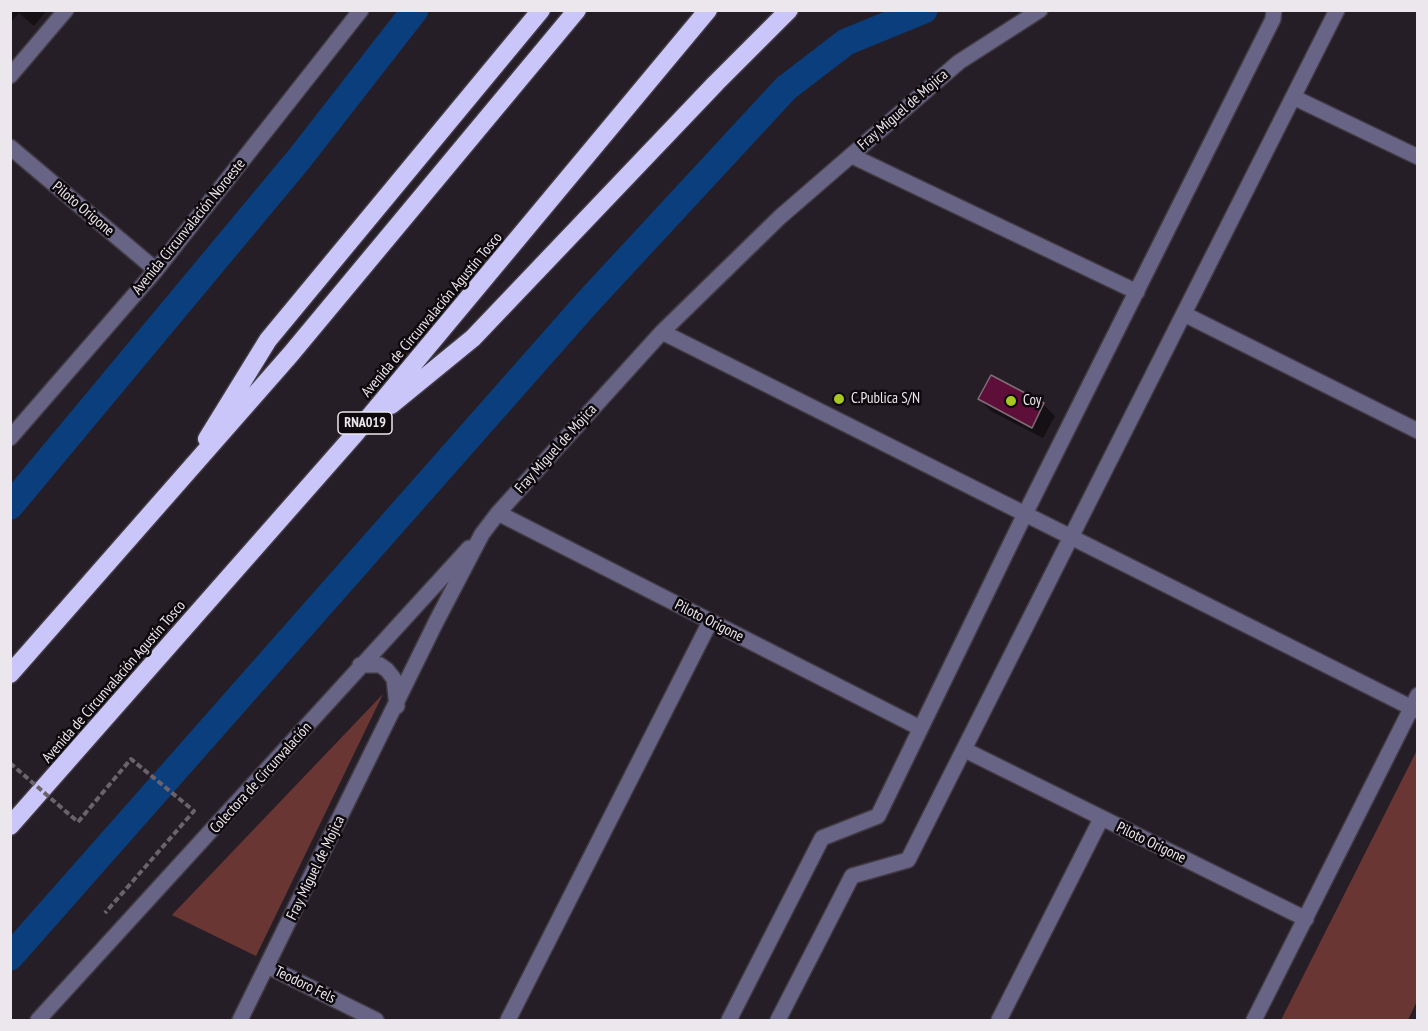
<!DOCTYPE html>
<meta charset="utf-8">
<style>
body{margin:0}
#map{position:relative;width:1428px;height:1031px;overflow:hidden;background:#261e27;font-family:"PT Sans Narrow",sans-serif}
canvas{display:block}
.frame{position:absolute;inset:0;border:12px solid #ece6ed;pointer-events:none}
</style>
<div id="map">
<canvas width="1428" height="1031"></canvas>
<div class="frame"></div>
</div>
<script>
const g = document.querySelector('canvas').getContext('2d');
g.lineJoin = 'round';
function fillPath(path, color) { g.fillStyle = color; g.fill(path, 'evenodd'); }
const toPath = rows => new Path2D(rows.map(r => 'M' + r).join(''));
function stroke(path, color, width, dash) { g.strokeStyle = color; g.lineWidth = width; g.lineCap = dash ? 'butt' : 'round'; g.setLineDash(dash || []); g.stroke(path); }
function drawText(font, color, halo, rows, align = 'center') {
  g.font = font + ' "PT Sans Narrow",sans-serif'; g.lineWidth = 5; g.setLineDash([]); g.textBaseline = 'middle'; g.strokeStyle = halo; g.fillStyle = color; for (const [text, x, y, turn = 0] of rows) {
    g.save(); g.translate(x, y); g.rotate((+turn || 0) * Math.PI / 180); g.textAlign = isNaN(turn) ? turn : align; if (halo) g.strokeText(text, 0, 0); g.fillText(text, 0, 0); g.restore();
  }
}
const green = toPath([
 [383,694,256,956,172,915],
 [1417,750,1417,1001,1408,1020,1281,1020]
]);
const shadow = toPath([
 [10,10,47,10,34,26,19,13,10,23],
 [991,377,1044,405,1055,416,1043,438,991,411,979,399]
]);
const canal = toPath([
 [10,506,299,159,415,10],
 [10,957,586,304,786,88,846,42,924,10]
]);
const building = toPath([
 [991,375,1044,403,1032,428,978,399,991,375]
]);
const path = toPath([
 [78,822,131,759,194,811,105,913]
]);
const minor = toPath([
 [10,76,66,10],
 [1293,97,1418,157],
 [10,147,156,270],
 [852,156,1137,292],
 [1184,314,1418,431],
 [662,332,1418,711],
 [10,438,156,270,361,10],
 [498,513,920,728],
 [360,665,380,665,387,670,394,679,397,706],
 [965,750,1306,919],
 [267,966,376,1020],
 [38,1020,469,548],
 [240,1020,436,622,482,534,498,513,662,332,780,217,959,62,1040,10],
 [508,1020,710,622],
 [729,1020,822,838,878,816,1024,516,1273,19,1274,10],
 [778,1020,852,876,908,860,1337,10],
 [999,1020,1101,819],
 [1254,1020,1418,695]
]);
const highway = toPath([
 [391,405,473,338,716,83,789,10],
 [207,439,268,340,541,10],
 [10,674,290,355,577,10],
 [10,826,355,434,708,10]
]);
const pathBridge = toPath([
 [10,763,78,822]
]);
const markers = [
 [839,399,6,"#a6c821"],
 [1011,401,6,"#a6c821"]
];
const shields = [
 [365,423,54]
];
const shieldNames = [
 ["RNA019",365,423]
];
const streetNames = [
 ["Fray Miguel de Mojica",903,110,-41],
 ["Piloto Origone",83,209,40],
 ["Avenida Circunvalación Noroeste",189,227,-51],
 ["Avenida de Circunvalación Agustín Tosco",432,315,-50],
 ["Fray Miguel de Mojica",556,449,-48],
 ["Piloto Origone",709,621,27],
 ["Avenida de Circunvalación Agustín Tosco",114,682,-49],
 ["Colectora de Circunvalación",261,778,-48],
 ["Piloto Origone",1151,843,26],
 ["Fray Miguel de Mojica",316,868,-64],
 ["Teodoro Fels",305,985,26]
];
const poiNames = [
 ["C.Publica S/N",851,399],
 ["Coy",1023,401]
];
fillPath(green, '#6a3633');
fillPath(shadow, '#0007');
stroke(canal, '#0b3e7c', 27);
fillPath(building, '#5d0e39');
stroke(building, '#7f6f75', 1.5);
stroke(minor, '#423a43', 18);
stroke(highway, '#423a43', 21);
stroke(path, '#6a636b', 4, [6, 3]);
stroke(minor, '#676485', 15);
stroke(highway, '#cbc6f9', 18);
stroke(pathBridge, '#6a636b', 4, [6, 3]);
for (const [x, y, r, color] of markers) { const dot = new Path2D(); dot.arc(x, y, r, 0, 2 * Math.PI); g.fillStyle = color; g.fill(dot); stroke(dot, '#0d090d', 2); }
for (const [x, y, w] of shields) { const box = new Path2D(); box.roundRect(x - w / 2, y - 11, w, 22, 4.5); g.fillStyle = '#0d090d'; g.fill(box); stroke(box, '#ece6ed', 1.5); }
drawText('bold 14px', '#ece6ed', null, shieldNames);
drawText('15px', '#ece6ed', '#0d090d', streetNames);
drawText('15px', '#ece6ed', '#0d090d', poiNames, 'left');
</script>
